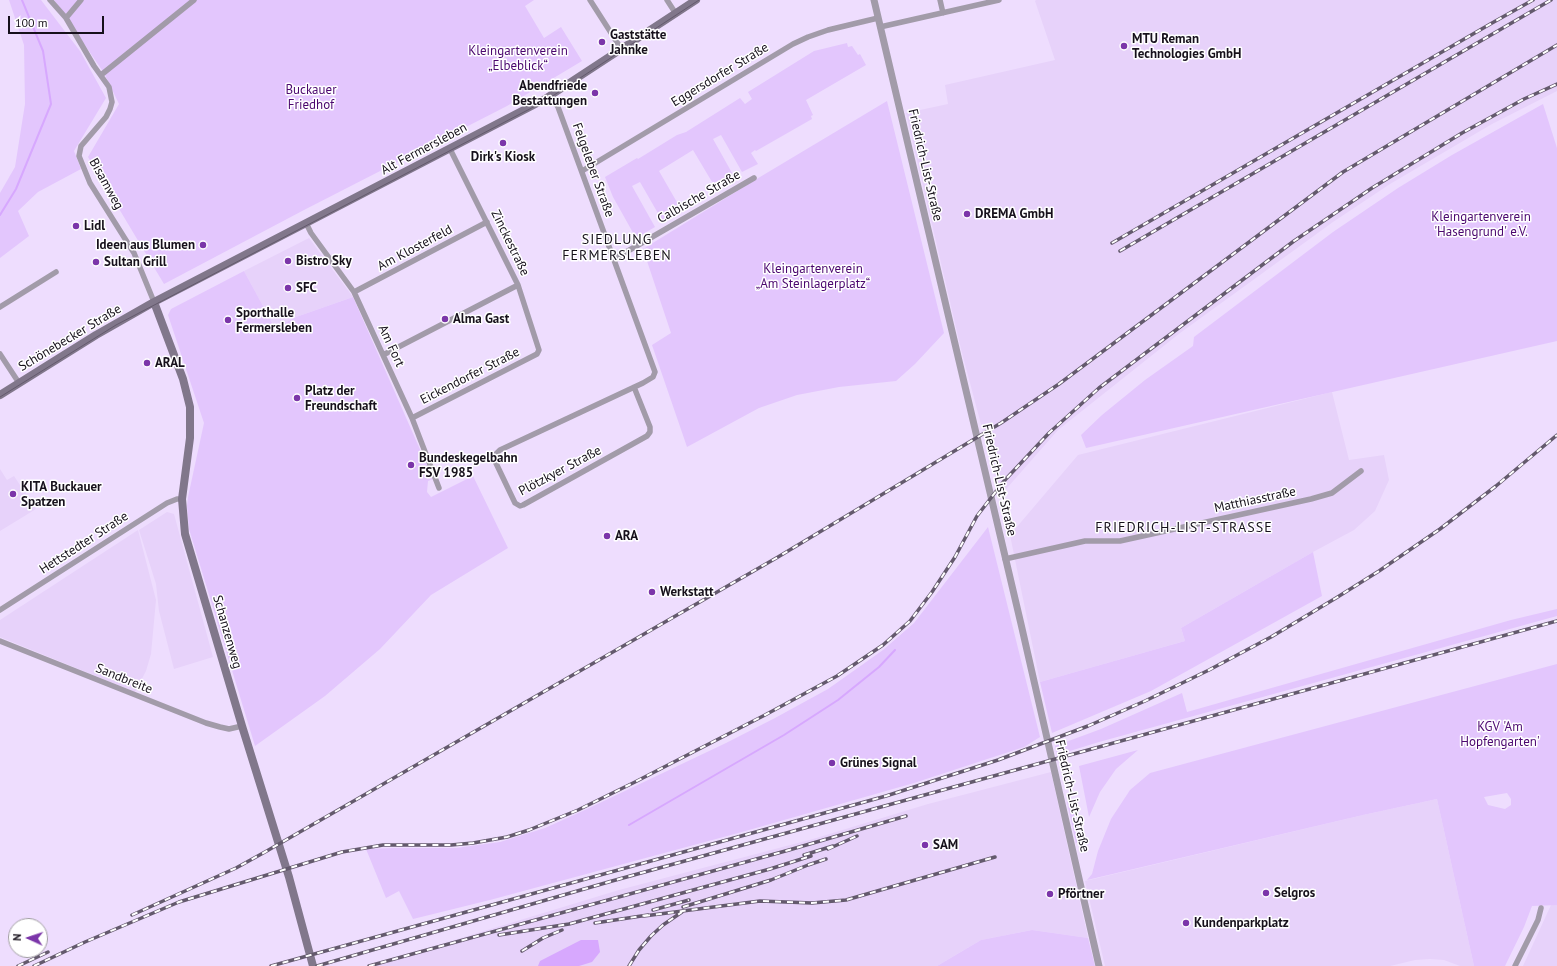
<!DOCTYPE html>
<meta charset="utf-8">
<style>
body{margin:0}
#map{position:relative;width:1557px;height:966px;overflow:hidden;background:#eeddfe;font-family:"PT Sans",sans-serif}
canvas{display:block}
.north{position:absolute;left:8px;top:918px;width:40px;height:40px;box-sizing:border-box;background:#fff;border:1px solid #a29fa4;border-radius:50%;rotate:273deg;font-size:11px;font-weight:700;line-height:16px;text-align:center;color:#16101b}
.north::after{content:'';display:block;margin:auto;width:14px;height:18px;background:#7b35a9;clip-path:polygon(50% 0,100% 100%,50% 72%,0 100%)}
.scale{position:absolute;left:8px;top:16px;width:96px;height:18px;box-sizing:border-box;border:2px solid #16101b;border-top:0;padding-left:5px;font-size:12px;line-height:14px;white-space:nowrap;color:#16101b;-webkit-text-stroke:3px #fff;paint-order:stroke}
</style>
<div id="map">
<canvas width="1557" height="966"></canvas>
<div class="north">N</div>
<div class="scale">100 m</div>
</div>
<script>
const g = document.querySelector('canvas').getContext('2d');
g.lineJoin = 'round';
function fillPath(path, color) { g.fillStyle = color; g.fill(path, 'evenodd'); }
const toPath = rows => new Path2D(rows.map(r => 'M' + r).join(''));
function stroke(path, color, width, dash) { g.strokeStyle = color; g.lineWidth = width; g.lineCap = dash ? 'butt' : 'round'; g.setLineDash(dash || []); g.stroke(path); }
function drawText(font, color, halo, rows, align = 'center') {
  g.font = font + ' "PT Sans",sans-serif'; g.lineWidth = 3; g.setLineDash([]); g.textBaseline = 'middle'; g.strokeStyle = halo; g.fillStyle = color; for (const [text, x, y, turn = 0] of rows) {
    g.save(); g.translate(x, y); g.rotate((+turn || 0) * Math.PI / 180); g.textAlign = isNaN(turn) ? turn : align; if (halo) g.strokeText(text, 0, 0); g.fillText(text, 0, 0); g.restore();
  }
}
const built = toPath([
 [1036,0,1557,0,1557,91,1492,124,1390,184,1333,222,1180,333,1058,430,1000,496,961,349,906,113,948,104,945,85,1055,60,1035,1],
 [309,238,353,297,296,317,275,328,244,271],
 [1332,392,1349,460,1384,455,1389,480,1375,511,1354,530,1313,552,1181,628,1185,641,1040,682,1010,535,1078,455],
 [0,469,7,480,14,476,36,509,0,531],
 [167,512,174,514,213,657,174,669,159,611,156,584,139,530],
 [138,530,156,600,151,654,146,671,135,692,0,637,0,620],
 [1051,772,1088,938,1032,930,981,940,937,966,369,966,619,890,813,839,928,804],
 [1437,799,1474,966,1460,966,1444,960,1430,959,1415,960,1390,966,1105,966,1085,881,1363,815],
 [1551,905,1557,905,1557,966,1523,966]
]);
const green = toPath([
 [9,0,41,0,80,51,106,98,74,151,81,169,38,192,18,211,29,236,0,258,0,193,15,167,25,104,24,45],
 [54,0,534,0,525,6,544,38,561,27,582,61,507,106,304,210,164,284,88,157,119,104,104,73],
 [847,43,848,47,852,46,858,55,860,54,866,65,806,100,813,115,811,116,812,119,756,151,755,150,751,153,758,164,742,172,721,135,713,139,736,180,724,187,721,183,715,187,693,150,659,171,682,211,663,222,640,182,632,186,655,227,636,238,613,197,605,177,637,158,638,159,677,135,686,132,740,98,745,104,752,99,748,92,814,51],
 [887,101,944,333,915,364,896,381,839,387,797,395,759,408,687,447,652,345,671,333,643,249,760,177],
 [1543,104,1557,148,1557,341,1086,448,1081,435,1102,415,1145,380,1193,346,1194,337,1333,232,1398,188,1452,155],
 [244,271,275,328,296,317,353,297,433,479,428,481,427,492,431,497,473,476,508,548,431,595,380,649,325,696,255,746,189,529,187,506,188,497,204,423,168,315,171,309],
 [988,527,1040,737,1024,747,914,783,742,832,490,900,413,919,399,891,386,898,366,849,393,848,456,848,500,842,545,828,587,809,726,743,775,718,828,689,883,650,914,623],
 [1313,552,1322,596,1151,691,1052,733,1040,682,1185,641,1181,628],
 [1557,609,1557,616,1099,742,1057,755,1055,746,1101,729,1182,693,1187,712,1511,620],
 [1557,664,1557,905,1532,906,1524,927,1505,966,1474,966,1437,799,1363,815,1087,880,1092,874,1098,851,1111,819,1130,790,1150,773],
 [1507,793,1511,799,1511,805,1505,809,1488,805,1484,797],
 [1138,750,1116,769,1100,792,1089,817,1079,766],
 [1075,801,1083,841,1076,843,1067,802],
 [1032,930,1088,938,1095,966,937,966,981,940]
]);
const water = toPath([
 [581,940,598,940,600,952,592,962,579,966,538,966,540,961]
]);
const stream = toPath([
 [0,215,16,189,51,104,43,51,22,0],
 [629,825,784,735,838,700,879,667,895,650]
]);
const minor = toPath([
 [50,0,66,18,94,66,109,87,112,102,110,109,106,117,81,146,79,156,90,183,134,253,154,302],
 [590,0,622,50],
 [667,0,676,14],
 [940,0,943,13],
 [66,18,81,0],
 [880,27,999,0],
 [101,75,194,0],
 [551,96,558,107,655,372,653,377,643,383,500,450,495,455,494,459,515,503,520,506,523,505,647,436,650,432,650,427,634,387],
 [582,171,793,44,808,37,828,30,878,18],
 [306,223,311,233,354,292,412,418,439,488],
 [614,259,754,178],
 [354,292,487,222],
 [0,307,56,272],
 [0,354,19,383],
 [383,355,518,285],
 [412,418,537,354,539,350,518,285,450,149],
 [1005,559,1085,541,1120,541,1311,499,1332,493,1361,471],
 [0,610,167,503,177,499,182,499],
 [0,641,206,723,220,727,229,729,242,726],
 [1515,966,1538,920,1541,908]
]);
const tertiary = toPath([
 [874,0,1021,624,1099,966]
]);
const secondary = toPath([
 [154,302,183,379,190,407,190,438,182,499,185,534,242,726,289,877,313,966],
 [0,395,96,335,154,302,545,99,696,0]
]);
const tram = toPath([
 [0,397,116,325,545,101,699,0]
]);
const rail = toPath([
 [1112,243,1492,23,1533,0],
 [1120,251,1551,0],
 [828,849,857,836],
 [804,855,833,846],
 [683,907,771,880,808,865,826,859],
 [653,910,689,900],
 [132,915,236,868,265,852,778,557,1001,423,1059,384,1343,172,1557,45],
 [644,916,760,901,812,903,846,900,995,857],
 [595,923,648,915],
 [499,935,569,924,770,869,811,856],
 [522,951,543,938,562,930],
 [18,966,48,952],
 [34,966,85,942,179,902,342,852,383,845,451,845,473,843,507,837,529,830,578,810,635,782,765,715,837,676,883,645,910,621,932,592,955,557,977,516,1004,481,1049,433,1099,388,1294,241,1372,188,1462,133,1524,99,1557,84],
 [271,966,886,796,998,760,1088,726,1145,701,1209,670,1271,637,1336,598,1379,571,1440,529,1496,486,1557,435],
 [317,966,612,881,1557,621],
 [369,966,789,850,906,816],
 [629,966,639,950,651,936,663,925,682,912]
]);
const markers = [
 [602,42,4,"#7b35a9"],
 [1124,46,4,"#7b35a9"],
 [595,93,4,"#7b35a9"],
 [503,143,4,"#7b35a9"],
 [967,214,4,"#7b35a9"],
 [76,226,4,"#7b35a9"],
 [203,245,4,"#7b35a9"],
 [288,261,4,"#7b35a9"],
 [96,262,4,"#7b35a9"],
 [288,288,4,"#7b35a9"],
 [445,319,4,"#7b35a9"],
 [228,320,4,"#7b35a9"],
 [147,363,4,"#7b35a9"],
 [297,398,4,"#7b35a9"],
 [411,465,4,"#7b35a9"],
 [13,494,4,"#7b35a9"],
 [607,536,4,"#7b35a9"],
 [652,592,4,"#7b35a9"],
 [832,763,4,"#7b35a9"],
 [925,845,4,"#7b35a9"],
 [1266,893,4,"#7b35a9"],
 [1050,894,4,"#7b35a9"],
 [1186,923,4,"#7b35a9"]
];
const poiNames = [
 ["Gaststätte",610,35],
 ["Jahnke",610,50],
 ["MTU Reman",1132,39],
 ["Technologies GmbH",1132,54],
 ["Abendfriede",587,86,"right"],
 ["Bestattungen",587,101,"right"],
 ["Dirk's Kiosk",503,157,"center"],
 ["DREMA GmbH",975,214],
 ["Lidl",84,226],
 ["Ideen aus Blumen",195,245,"right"],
 ["Bistro Sky",296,261],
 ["Sultan Grill",104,262],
 ["SFC",296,288],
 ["Sporthalle",236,313],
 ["Fermersleben",236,328],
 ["Alma Gast",453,319],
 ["ARAL",155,363],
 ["Platz der",305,391],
 ["Freundschaft",305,406],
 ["Bundeskegelbahn",419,458],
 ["FSV 1985",419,473],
 ["KITA Buckauer",21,487],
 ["Spatzen",21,502],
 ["ARA",615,536],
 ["Werkstatt",660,592],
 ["Grünes Signal",840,763],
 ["SAM",933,845],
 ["Selgros",1274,893],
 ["Pförtner",1058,894],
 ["Kundenparkplatz",1194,923]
];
const parkNames = [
 ["Kleingartenverein",518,51],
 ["„Elbeblick“",518,66],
 ["Buckauer",311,90],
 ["Friedhof",311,105],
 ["Kleingartenverein",1481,217],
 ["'Hasengrund' e.V.",1481,232],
 ["Kleingartenverein",813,269],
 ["„Am Steinlagerplatz“",813,284],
 ["KGV 'Am",1500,727],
 ["Hopfengarten'",1500,742]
];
const streetNames = [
 ["Eggersdorfer Straße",720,75,-31],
 ["Alt Fermersleben",424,149,-28],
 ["Friedrich-List-Straße",925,165,77],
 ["Felgeleber Straße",593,170,70],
 ["Bisamweg",106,184,61],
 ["Calbische Straße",699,197,-30],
 ["Zinckestraße",510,243,64],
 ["Am Klosterfeld",415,248,-28],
 ["Schönebecker Straße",70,338,-31],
 ["Am Fort",391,346,65],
 ["Eickendorfer Straße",470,376,-27],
 ["Plötzkyer Straße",560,471,-28],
 ["Friedrich-List-Straße",999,480,77],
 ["Matthiasstraße",1255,500,-12],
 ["Hettstedter Straße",84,543,-33],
 ["Schanzenweg",227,632,74],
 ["Sandbreite",124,679,22],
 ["Friedrich-List-Straße",1072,796,77]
];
const neighbourhoodNames = [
 ["SIEDLUNG",617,240],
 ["FERMERSLEBEN",617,256],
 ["FRIEDRICH-LIST-STRASSE",1184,528]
];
fillPath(built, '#e7d2fa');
fillPath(green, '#e3c6fd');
fillPath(water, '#d7a8fe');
stroke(stream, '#d7a8fe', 2);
stroke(minor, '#a29ba9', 5.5);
stroke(tertiary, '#a29ba9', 7);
stroke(secondary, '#81778b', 8);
stroke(tram, '#645a6d', 1);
stroke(rail, '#645a6d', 3.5);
stroke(rail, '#fff', 2, [6]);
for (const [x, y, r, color] of markers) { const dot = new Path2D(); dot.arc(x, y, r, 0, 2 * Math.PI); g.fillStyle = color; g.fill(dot); stroke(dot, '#fff', 1.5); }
drawText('bold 13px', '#16101b', '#fff', poiNames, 'left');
drawText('13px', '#4b076f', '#fff', parkNames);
drawText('13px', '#16101b', '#fff', streetNames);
g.letterSpacing = '1px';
drawText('14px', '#16101b', '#fff', neighbourhoodNames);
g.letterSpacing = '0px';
</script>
